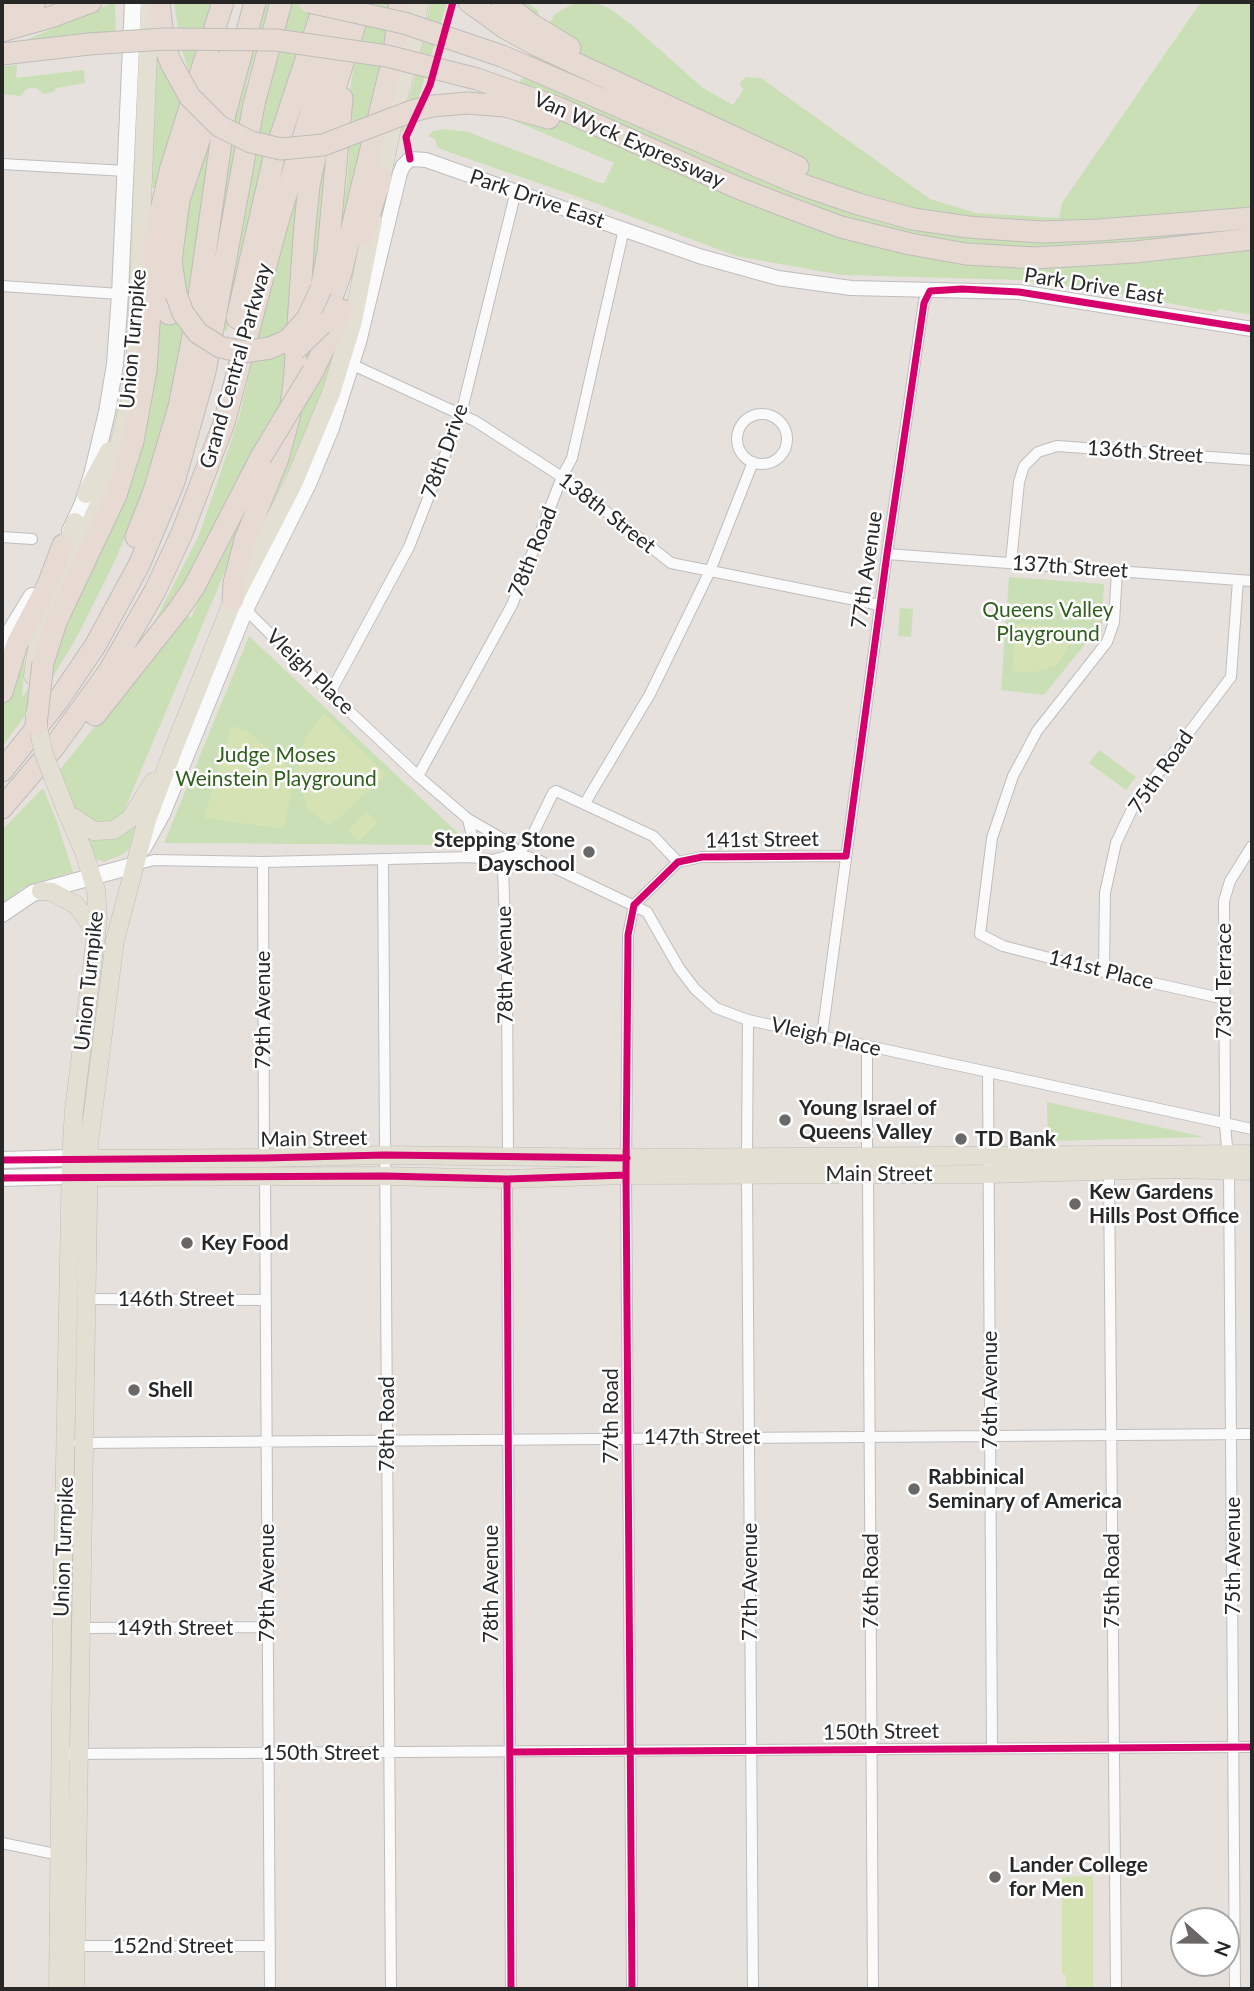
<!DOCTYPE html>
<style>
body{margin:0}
#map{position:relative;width:1254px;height:1991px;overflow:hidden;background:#e6e1dc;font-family:Lato,sans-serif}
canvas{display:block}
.frame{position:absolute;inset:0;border:4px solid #272727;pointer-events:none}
.north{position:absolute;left:1170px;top:1907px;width:70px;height:70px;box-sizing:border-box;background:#fff;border:2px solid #a9a9a9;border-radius:50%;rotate:111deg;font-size:19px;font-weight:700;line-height:28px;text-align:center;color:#272727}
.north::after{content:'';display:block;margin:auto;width:24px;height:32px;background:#6a6866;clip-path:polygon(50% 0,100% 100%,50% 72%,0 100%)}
</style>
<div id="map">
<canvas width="1254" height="1991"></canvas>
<div class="frame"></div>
<div class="north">N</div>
</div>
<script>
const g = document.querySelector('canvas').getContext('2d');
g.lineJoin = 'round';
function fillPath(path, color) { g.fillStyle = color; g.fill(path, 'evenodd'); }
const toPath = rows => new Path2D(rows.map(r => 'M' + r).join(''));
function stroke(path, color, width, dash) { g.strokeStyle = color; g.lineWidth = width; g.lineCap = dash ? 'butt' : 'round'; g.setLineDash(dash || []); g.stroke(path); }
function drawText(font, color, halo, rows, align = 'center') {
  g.font = font + ' Lato,sans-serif'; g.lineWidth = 5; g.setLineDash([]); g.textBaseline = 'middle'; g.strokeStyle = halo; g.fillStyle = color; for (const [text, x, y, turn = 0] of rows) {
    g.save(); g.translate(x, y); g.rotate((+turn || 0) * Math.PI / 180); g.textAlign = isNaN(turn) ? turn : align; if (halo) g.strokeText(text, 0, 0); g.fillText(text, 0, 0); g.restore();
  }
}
const green = toPath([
 [174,2,216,2,155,188,151,188,156,35,162,63,172,88,189,73,180,43],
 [263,2,270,2,247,82,208,304,229,137],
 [291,2,316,2,259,179,227,331,223,330,263,105],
 [369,2,393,2,391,42,332,276,347,182,350,141,348,102,359,35],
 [430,2,447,2,420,93,403,132,401,131,422,50],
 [510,2,526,2,538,10,539,17,549,24,555,14,569,6,578,2,592,2,609,8,633,26,703,88,733,105,744,89,740,86,741,81,746,77,761,78,930,199,976,213,1059,218,1062,203,1201,2,1252,2,1252,315,1219,309,1216,312,1103,291,1020,280,842,275,736,256,587,200,443,150,437,147,435,139,428,136,433,131,445,129,468,132,601,183,604,183,614,163,503,116,548,26],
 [112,3,115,3,116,32,24,41],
 [17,65,16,78,84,70,85,83,56,88,54,92,43,94,38,89,32,87,25,90,21,96,2,94,2,67],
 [327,131,333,350,337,353,317,407,274,501,267,499,312,207],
 [207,133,214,136,181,366,144,491,114,563,79,633,51,680,2,747,2,711,8,686,26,643,22,697,49,659,155,325,179,230],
 [308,153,289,386,239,538,121,818,102,823,85,819,75,808,58,772,185,614,191,618,209,574,199,568,151,629,199,535,218,480,240,414,261,322],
 [1009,577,1104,584,1102,623,1044,695,1001,690],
 [900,608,913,609,911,637,898,636],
 [249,636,460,835,455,845,164,843],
 [1099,750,1136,777,1126,790,1089,763],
 [43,788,57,822,73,872,22,888,2,906,2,830],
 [132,826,135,828,129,849,123,854,104,862,95,858,89,839],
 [1047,1102,1204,1137,1048,1141]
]);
const pitch = toPath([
 [1016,624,1072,628,1067,650,1055,666,1032,673,1012,671],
 [324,714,386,775,330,826,308,810,296,772,306,736],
 [232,726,248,732,285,763,291,792,284,829,204,818],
 [366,811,378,822,360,841,348,830],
 [1093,1876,1093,1989,1066,1989,1066,1975,1062,1974,1062,1877]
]);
const minor = toPath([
 [2,164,126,171],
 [2,286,120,294],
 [353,365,475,421,562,477,671,563,880,605],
 '737 439a25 25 0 1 1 50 0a25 25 0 1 1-50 0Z',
 [2,537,32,539],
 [887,554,1252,581],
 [1011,562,1019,482,1024,466,1038,452,1057,446,1252,460],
 [1117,571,1114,622,1107,642,1037,731,1013,776,992,838,980,934,1003,946,1104,972,1225,999],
 [246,610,330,693,418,776,468,819,510,843,518,854,538,860,647,912,679,968,695,989,716,1008,748,1020,1252,1129],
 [330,693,409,547,461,414,516,191],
 [418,776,512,605,562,477,572,458,624,229],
 [585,803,650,694,710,571,753,462],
 [468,819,473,840,471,857],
 [383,859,391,1989],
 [263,862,264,1158],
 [678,862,702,857,846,856],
 [135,865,154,860,263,862,471,857,492,860,515,854],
 [1104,972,1105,893,1116,843,1134,805,1231,677,1238,580],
 [822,1036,887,554,924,301,930,291],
 [867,1046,867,1155],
 [988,1073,992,1748],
 [508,1156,507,975,503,870,530,840,553,793,556,791,653,836,678,862],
 [747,1156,748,1020],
 [1109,1172,1116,1989],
 [868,1173,873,1989],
 [747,1175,753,1989],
 [265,1177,270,1989],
 [507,1179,511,1989],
 [87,1299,265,1300],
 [79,1443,1252,1434],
 [82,1628,267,1627],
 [61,1754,1252,1747],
 [2,1843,60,1855],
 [76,1946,270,1946],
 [632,1989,626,1175,628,935,634,905,678,862],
 [1235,1989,1229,1170,1225,1124,1224,901,1230,881,1252,846]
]);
const tertiary = toPath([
 [144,848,163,814,246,610,309,484,332,428,359,342,400,173,403,166,410,159,426,160,699,256,778,278,851,288,1019,292,1252,329]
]);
const secondary = toPath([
 [70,531,83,503,92,475,107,412,115,364,120,294,133,2],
 [2,645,32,596],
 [2,914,33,893,135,865],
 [2,1160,71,1158],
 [2,1178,71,1176]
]);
const primary = toPath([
 [379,190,396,108,415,37,419,2],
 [86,494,109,451],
 [63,558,75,522],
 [33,676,39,636,105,491,117,453,130,400,136,351,150,2],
 [67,813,94,831,114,830,131,818,153,782],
 [41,891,52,892,76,905,89,922,96,937],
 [78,1159,264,1158,385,1155,627,1158,1252,1154],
 [78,1177,385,1176,507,1179,626,1175,989,1174,1171,1169,1252,1171],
 [58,1989,62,1618,71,1158,74,1110,98,918,96,890,84,852,67,813],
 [75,1989,89,1143,115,940,147,820,173,750,233,600,293,484,331,393,353,321,373,221]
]);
const motorway = toPath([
 [159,2,164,45,172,65],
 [469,2,505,28,534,44,798,167],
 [502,2,531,24,570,48],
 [2,11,35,2],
 [2,31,51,17,91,2],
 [2,54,89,44],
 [502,56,794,182,858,204,913,219,968,227,1042,232,1099,230,1252,218],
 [477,79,559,108,738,188,795,210,841,227,910,244,966,254,1035,258,1135,252,1252,239],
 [467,103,505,106,549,118],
 [363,235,381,177],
 [161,278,169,314],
 [321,289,328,252,342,98],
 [176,294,171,261,179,200,226,60],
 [237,318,275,153,325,2],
 [322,324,341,273,394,54,400,2],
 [313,371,342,310],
 [136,537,154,491,179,407,194,331,225,114,255,2],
 [233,600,234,583,245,540,278,458,289,418,294,384,304,236,309,185,319,139,362,2],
 [43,663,56,622,116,495,133,441,146,370,155,236,170,171,223,2],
 [2,692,17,644,48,585,63,545],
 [95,715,179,609,194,587,261,457],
 [2,771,57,702,95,646,139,565,174,482,205,372,254,104,281,2],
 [2,808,54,747,109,671,155,591,182,533,224,423,276,228,344,2]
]);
const primaryBridge = toPath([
 [35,714,44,754,67,813]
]);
const motorwayBridge = toPath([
 [309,2,404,23,502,56],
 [89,44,165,39,276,40,387,56,477,79],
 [172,65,190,97,219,126,251,142,281,149,323,145,412,111,433,106,467,103],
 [176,294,183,313,198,333,220,347,243,352,270,348,288,340,307,319,321,289],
 [295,350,322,324],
 [261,457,313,371],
 [36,725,43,663]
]);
const cycleway = toPath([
 [410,159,406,137,430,85,453,2],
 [2,1160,264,1158,385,1155,627,1158],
 [2,1178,385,1176,507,1179,626,1175],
 [507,1179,511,1989],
 [510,1752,1252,1747],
 [632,1989,626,1175,628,935,634,905,678,862,702,857,846,856,887,554,924,303,930,291,962,289,1019,292,1252,329]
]);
const markers = [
 [589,852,7,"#6a6866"],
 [785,1120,7,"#6a6866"],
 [961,1139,7,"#6a6866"],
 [1075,1204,7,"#6a6866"],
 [187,1243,7,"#6a6866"],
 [134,1390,7,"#6a6866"],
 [914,1489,7,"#6a6866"],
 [995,1877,7,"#6a6866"]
];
const streetNames = [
 ["Van Wyck Expressway",629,140,24],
 ["Park Drive East",537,199,19],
 ["Park Drive East",1094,286,9],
 ["Union Turnpike",133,339,-85],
 ["Grand Central Parkway",236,366,-74],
 ["78th Drive",445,451,-70],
 ["136th Street",1145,452,4],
 ["138th Street",607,513,38],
 ["78th Road",533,552,-68],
 ["137th Street",1070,567,4],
 ["77th Avenue",867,570,-82],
 ["Vleigh Place",310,672,44],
 ["75th Road",1161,772,-55],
 ["141st Street",762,840,-1],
 ["78th Avenue",505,965,-91],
 ["141st Place",1101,970,14],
 ["Union Turnpike",89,981,-84],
 ["73rd Terrace",1224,981,-90],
 ["79th Avenue",263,1010,-90],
 ["Vleigh Place",826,1037,13],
 ["Main Street",314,1139,-1],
 ["Main Street",879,1174],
 ["146th Street",176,1299],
 ["76th Avenue",990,1390,-90],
 ["77th Road",611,1416,-90],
 ["78th Road",387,1424,-90],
 ["147th Street",702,1437],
 ["Union Turnpike",64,1547,-88],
 ["75th Avenue",1233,1556,-90],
 ["76th Road",871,1581,-90],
 ["75th Road",1112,1581,-90],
 ["77th Avenue",750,1582,-90],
 ["79th Avenue",267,1583,-90],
 ["78th Avenue",491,1584,-90],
 ["149th Street",175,1628],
 ["150th Street",881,1732,-1],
 ["150th Street",321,1753],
 ["152nd Street",173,1946]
];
const parkNames = [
 ["Queens Valley",1048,610],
 ["Playground",1048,634],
 ["Judge Moses",276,755],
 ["Weinstein Playground",276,779]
];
const poiNames = [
 ["Stepping Stone",575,840,"right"],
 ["Dayschool",575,864,"right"],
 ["Young Israel of",799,1108],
 ["Queens Valley",799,1132],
 ["TD Bank",975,1139],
 ["Kew Gardens",1089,1192],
 ["Hills Post Office",1089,1216],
 ["Key Food",201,1243],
 ["Shell",148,1390],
 ["Rabbinical",928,1477],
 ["Seminary of America",928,1501],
 ["Lander College",1009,1865],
 ["for Men",1009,1889]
];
fillPath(green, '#cadfb6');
fillPath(pitch, '#d5e3b4');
stroke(minor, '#bfbdbe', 12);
stroke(tertiary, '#bfbdbe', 16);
stroke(secondary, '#bfbdbe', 18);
stroke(primary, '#bfbdbb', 19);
stroke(motorway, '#bfbdbb', 23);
stroke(minor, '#fbfafa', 10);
stroke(tertiary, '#fbfafa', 14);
stroke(secondary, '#fbfafa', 16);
stroke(primary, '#e4dfd3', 18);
stroke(motorway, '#e7dad2', 21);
stroke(primaryBridge, '#bfbdbb', 19, []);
stroke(motorwayBridge, '#bfbdbb', 23, []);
stroke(primaryBridge, '#e4dfd3', 18);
stroke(motorwayBridge, '#e7dad2', 21);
stroke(cycleway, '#d6006c', 7);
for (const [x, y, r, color] of markers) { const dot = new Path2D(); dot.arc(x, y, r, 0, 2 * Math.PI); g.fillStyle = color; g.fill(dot); stroke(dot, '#fff', 2.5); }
drawText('21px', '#272727', '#fff', streetNames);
drawText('21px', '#2e5f1c', '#fff', parkNames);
drawText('bold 21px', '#272727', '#fff', poiNames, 'left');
</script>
